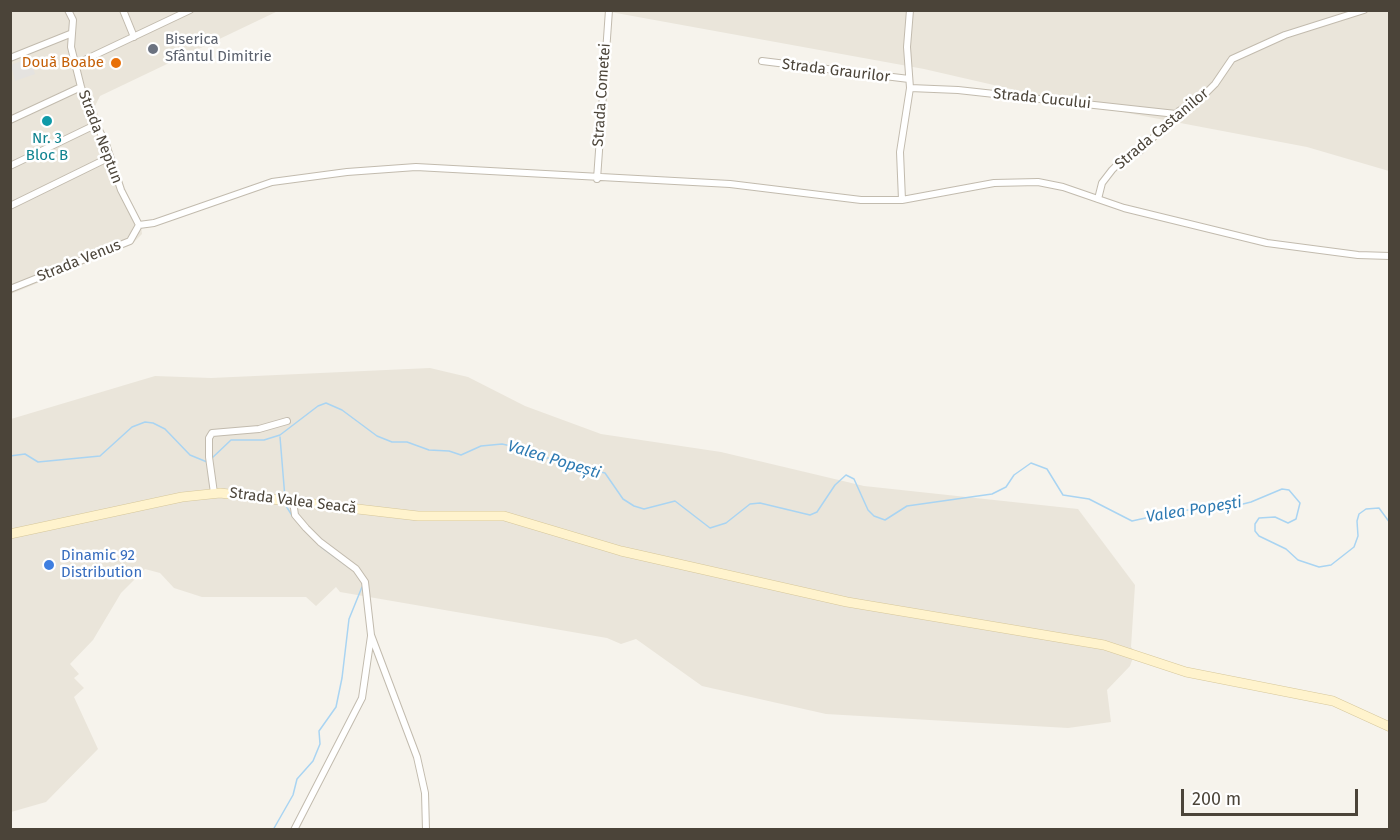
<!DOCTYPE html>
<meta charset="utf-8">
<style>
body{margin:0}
#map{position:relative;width:1400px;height:840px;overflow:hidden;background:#f6f3ec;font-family:"Fira Sans",sans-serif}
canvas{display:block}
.frame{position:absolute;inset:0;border:12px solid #4b4439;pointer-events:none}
.scale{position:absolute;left:1181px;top:789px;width:177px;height:27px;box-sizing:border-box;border:3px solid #4b4439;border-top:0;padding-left:8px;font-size:18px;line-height:21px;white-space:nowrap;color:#4b4439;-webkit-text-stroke:4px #fff;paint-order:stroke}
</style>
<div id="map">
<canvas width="1400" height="840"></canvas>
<div class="frame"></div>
<div class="scale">200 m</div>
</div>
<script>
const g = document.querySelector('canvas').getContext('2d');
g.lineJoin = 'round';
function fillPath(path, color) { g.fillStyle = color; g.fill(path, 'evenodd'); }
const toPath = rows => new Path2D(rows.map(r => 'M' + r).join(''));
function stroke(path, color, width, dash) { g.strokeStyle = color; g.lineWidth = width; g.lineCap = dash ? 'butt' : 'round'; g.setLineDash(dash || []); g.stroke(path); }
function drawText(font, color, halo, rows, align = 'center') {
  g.font = font + ' "Fira Sans",sans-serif'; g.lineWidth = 5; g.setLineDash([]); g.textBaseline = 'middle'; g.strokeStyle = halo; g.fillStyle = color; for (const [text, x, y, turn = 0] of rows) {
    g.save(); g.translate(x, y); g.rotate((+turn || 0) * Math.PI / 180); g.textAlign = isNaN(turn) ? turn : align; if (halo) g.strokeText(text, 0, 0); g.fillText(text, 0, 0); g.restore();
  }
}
const residential = toPath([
 [11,11,278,11,100,96,95,106,127,194,141,225,142,234,132,244,11,294],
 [605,11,1389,11,1389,171,1307,147,1059,100,924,69],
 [430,368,468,377,525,406,601,434,721,452,864,486,1078,509,1135,585,1131,647,1135,652,1130,666,1107,690,1111,722,1068,728,826,714,702,686,636,639,621,644,607,638,340,592,336,587,316,606,306,597,202,597,174,588,160,573,145,569,121,593,93,640,70,664,79,674,74,678,84,688,74,697,98,749,46,802,11,812,11,419,155,376,211,378]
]);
const parking = toPath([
 [29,58,35,74,15,81,11,65]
]);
const stream = toPath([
 [280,437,285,498],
 [10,456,25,454,38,462,100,456,132,427,145,422,153,423,165,429,190,455,207,462],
 [211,459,231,440,264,440,280,435,318,406,326,403,342,410,377,436,392,442,407,442,429,450,449,451,461,455,481,446,502,444,520,448,539,457,570,461,583,468,605,473,623,499,634,506,644,509,675,501,710,528,726,523,750,504,760,503,810,515,817,512,835,485,846,475,854,479,868,510,874,516,885,520,907,506,992,494,1006,487,1014,475,1031,463,1047,469,1063,495,1089,499,1132,521,1177,511,1235,506,1251,502,1282,489,1289,490,1300,503,1296,519,1288,523,1275,517,1259,518,1255,524,1255,531,1259,536,1286,549,1298,560,1319,567,1331,565,1354,547,1358,536,1357,521,1359,514,1366,509,1379,508,1390,523],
 [286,506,293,517],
 [321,547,351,569],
 [273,830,293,795,297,779,313,761,320,744,319,731,336,707,342,678,349,619,362,587]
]);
const minor = toPath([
 [68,10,73,20,71,47,81,87,92,118,105,141,121,190,139,225],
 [123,10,134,37],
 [10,58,70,34],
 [762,61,909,79],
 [76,64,190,10],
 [910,88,958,90,1176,114],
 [10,120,81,87],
 [10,166,95,125],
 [597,179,609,10],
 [1098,199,1102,183,1112,170,1123,159,1139,152,1179,111,1201,98,1215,84,1232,59,1285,35,1364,10],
 [902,200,900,152,910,88,907,47,910,10],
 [10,206,110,157],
 [139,225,154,223,272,182,347,172,416,167,730,184,861,200,902,200,994,183,1038,182,1063,187,1124,208,1267,243,1358,255,1390,256],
 [10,289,130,241,139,225],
 [214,493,209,457,209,438,212,433,259,429,287,421],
 [293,501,295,515,306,528,320,542,356,569,365,582,371,635,417,757,425,793,426,830],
 [294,830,362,698,371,636]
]);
const secondary = toPath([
 [10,534,182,497,220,493,418,516,504,516,621,551,847,602,1104,645,1186,672,1333,701,1390,727]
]);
const markers = [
 [153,49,6,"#6b7280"],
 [116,63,6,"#e8710a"],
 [47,121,6,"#0f9aa8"],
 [49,565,6,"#3f7fe0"]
];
const worshipNames = [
 ["Biserica",165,40],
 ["Sfântul Dimitrie",165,57]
];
const foodNames = [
 ["Două Boabe",104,63]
];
const streetNames = [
 ["Strada Graurilor",836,71,7],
 ["Strada Cometei",602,95,-86],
 ["Strada Cucului",1042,99,6],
 ["Strada Castanilor",1162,129,-40],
 ["Strada Neptun",100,137,69],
 ["Strada Venus",79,261,-22],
 ["Strada Valea Seacă",293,501,7]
];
const cultureNames = [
 ["Nr. 3",47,139],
 ["Bloc B",47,156]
];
const shopNames = [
 ["Dinamic 92",61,556],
 ["Distribution",61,573]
];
const waterNames = [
 ["Valea Popești",554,460,17],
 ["Valea Popești",1194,510,-9]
];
fillPath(residential, '#eae5da');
fillPath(parking, '#e5e3e0');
stroke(stream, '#a9d4f2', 1.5);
stroke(minor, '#c2bbae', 8);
stroke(secondary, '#d6c79b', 10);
stroke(minor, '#fff', 6);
stroke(secondary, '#fff3cd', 9);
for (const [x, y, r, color] of markers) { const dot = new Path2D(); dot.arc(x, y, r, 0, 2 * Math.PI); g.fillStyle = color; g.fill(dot); stroke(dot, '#fff', 2); }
drawText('15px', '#5b616d', '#fff', worshipNames, 'left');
drawText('15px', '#c56008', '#fff', foodNames, 'right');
drawText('15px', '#4b4439', '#fff', streetNames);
drawText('15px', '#0d838f', '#fff', cultureNames);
drawText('15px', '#366cbe', '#fff', shopNames, 'left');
drawText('italic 16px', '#2e7ab2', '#fff', waterNames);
</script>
